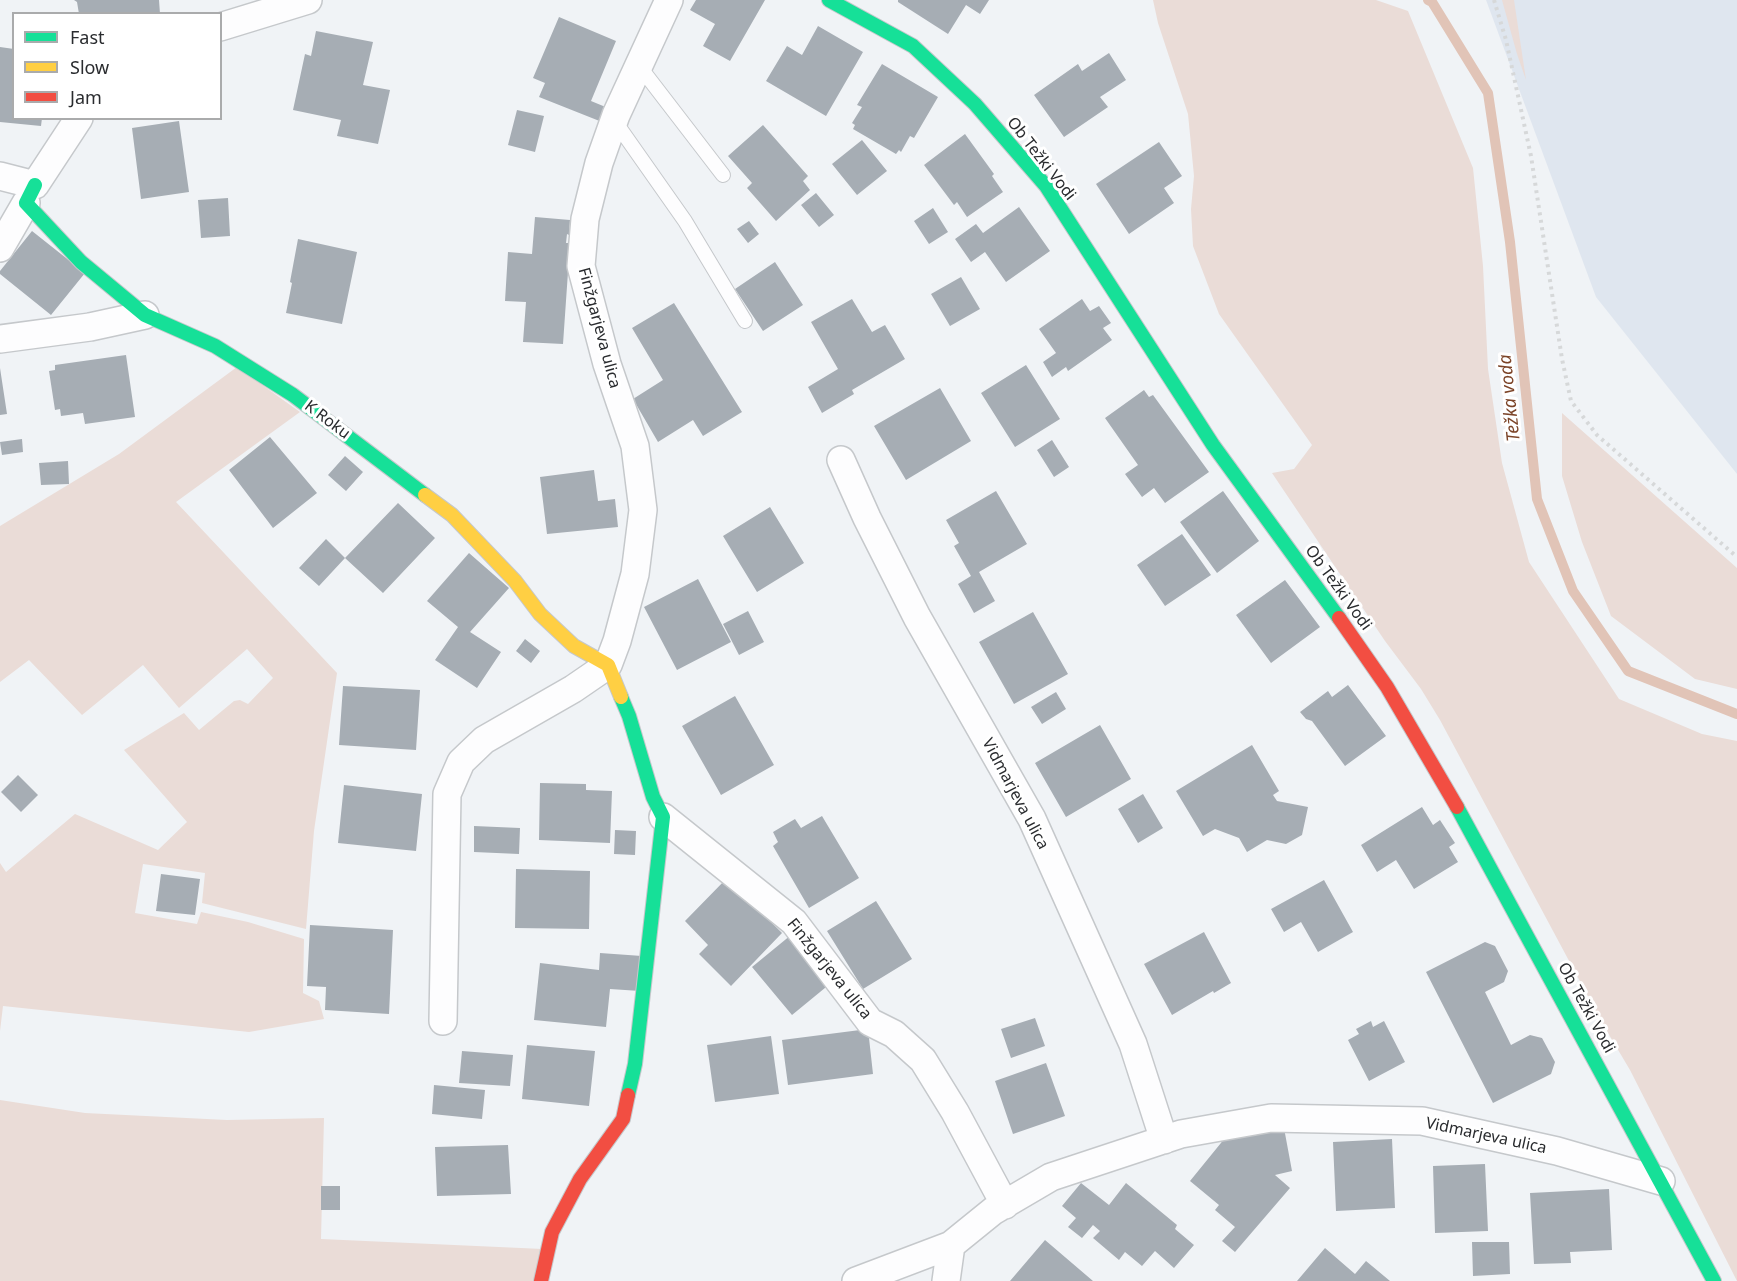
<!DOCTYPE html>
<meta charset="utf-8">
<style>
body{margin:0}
#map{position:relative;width:1737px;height:1281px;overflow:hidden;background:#f0f3f6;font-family:"Noto Sans",sans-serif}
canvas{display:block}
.legend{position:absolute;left:12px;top:12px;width:210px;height:108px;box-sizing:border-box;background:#fff;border:2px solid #aaabac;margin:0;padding:8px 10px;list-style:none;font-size:18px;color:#2a2c2f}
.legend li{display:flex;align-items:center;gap:12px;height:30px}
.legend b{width:30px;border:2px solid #aaabac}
</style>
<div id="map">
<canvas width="1737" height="1281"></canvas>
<ul class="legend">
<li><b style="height:8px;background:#16e098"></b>Fast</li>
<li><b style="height:8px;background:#ffcf43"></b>Slow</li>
<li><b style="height:8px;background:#f24e42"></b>Jam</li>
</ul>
</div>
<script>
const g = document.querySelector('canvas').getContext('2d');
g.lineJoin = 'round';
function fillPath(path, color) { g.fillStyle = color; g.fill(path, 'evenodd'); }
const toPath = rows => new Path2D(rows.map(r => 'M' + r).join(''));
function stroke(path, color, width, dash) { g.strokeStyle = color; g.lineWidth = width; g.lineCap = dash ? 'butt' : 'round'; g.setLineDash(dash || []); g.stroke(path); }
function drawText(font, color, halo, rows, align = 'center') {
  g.font = font + ' "Noto Sans",sans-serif'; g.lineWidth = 6; g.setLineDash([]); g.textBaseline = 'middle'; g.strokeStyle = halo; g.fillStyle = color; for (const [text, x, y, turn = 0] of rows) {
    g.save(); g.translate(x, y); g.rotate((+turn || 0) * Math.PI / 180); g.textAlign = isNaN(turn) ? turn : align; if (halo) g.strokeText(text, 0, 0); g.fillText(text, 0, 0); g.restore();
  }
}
const built = toPath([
 [1486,0,1737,0,1737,474,1596,297]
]);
const green = toPath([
 [1153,0,1376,0,1408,11,1473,168,1483,266,1488,369,1502,463,1529,562,1619,699,1702,734,1737,741,1737,1281,1630,1070,1605,1028,1440,720,1421,689,1385,641,1272,473,1294,469,1312,445,1219,314,1193,246,1191,209,1194,176,1188,114,1158,23],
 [1502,0,1514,0,1526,80,1517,54],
 [237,367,300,412,176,502,337,673,314,831,306,929,202,903,205,873,143,864,135,913,197,924,201,912,248,922,304,939,303,993,319,1001,324,1019,249,1032,3,1006,0,1031,0,863,6,872,75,814,158,850,187,822,124,750,184,713,199,730,234,701,240,700,248,704,273,678,247,649,179,708,143,665,82,715,29,660,0,682,0,526,119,454],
 [1562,413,1737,568,1737,689,1695,679,1611,616,1582,542,1562,476],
 [0,1100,85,1113,227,1120,324,1118,321,1239,543,1249,537,1281,0,1281]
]);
const stream = toPath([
 [1428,0,1432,2,1488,93,1510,242,1537,499,1573,591,1628,671,1737,714]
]);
const building = toPath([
 [74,0,159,0,160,14,79,14,77,2],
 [696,0,765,0,730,61,703,46,715,24,690,10],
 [898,0,989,0,980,14,966,5,948,34,898,2],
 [559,17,616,41,591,101,608,108,602,122,539,97,545,83,533,78],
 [818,26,863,52,826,116,766,81,787,46,802,55],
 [316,31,373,42,363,85,390,90,378,144,337,136,341,120,293,110,305,54,311,56],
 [0,47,14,49,14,118,42,118,41,126,0,122],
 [1109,53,1126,80,1100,97,1108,107,1064,137,1034,95,1078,64,1082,71],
 [882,64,938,97,914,138,910,136,901,152,899,150,896,154,853,129,855,125,852,123,862,107,857,105],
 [517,110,544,116,535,152,508,145],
 [179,121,189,192,141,199,132,128],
 [763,125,808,176,803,181,810,190,776,221,747,188,752,183,728,156],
 [965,134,994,174,992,176,1003,192,967,217,957,202,954,205,924,165],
 [862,140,887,171,857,195,832,164],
 [1159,142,1182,176,1164,188,1174,203,1129,234,1096,184],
 [816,193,834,215,819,227,801,205],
 [228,198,230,236,201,238,198,200],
 [1019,207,1050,251,1006,282,985,252,971,262,955,239,976,224,983,233],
 [933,208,948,232,929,244,914,221],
 [535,217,570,220,569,235,567,234,566,243,570,243,563,344,523,342,526,302,505,301,508,252,532,254],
 [749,221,759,234,748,243,737,229],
 [32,231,85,273,51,315,0,274,0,271],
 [298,239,357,252,342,324,286,313,292,283,290,282],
 [775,262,803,305,763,331,735,289],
 [961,277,980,309,950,326,931,294],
 [852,299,872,332,885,325,905,359,852,390,854,394,822,413,808,387,838,369,811,322],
 [1082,299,1090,311,1099,306,1111,323,1103,328,1112,340,1068,371,1066,367,1052,377,1043,362,1056,353,1039,329],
 [674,303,742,412,703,436,693,420,658,442,633,399,663,380,632,328],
 [126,355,135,417,85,424,83,413,61,416,60,409,55,410,49,371,55,370,55,365],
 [1026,365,1060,419,1015,447,981,393],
 [0,368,7,414,0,415],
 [940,388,971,441,906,480,874,426],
 [1144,390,1149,397,1153,395,1209,472,1165,503,1154,488,1142,497,1125,474,1138,465,1105,418],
 [270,437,317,493,273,528,229,470],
 [22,439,23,452,2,455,0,442],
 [1052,440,1069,467,1054,477,1037,450],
 [345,456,363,472,346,491,328,475],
 [68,461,69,484,41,485,39,463],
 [594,470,598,501,615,499,618,527,547,534,540,477],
 [996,491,1027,544,979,572,995,601,974,613,958,584,971,576,954,546,959,543,946,520],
 [1223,491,1259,541,1217,573,1180,522],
 [398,503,435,538,383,593,345,558],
 [770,507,804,563,757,592,723,536],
 [1182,534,1211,575,1165,606,1137,565],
 [326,539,345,558,319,586,299,568],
 [469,553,509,588,470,632,501,652,477,688,435,660,458,627,427,601],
 [698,579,731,642,677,670,644,607],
 [1285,580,1320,627,1271,663,1236,615],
 [748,611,764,642,739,655,723,624],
 [1033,612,1068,674,1014,704,979,642],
 [525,639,540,651,531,663,516,651],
 [1348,685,1386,736,1345,766,1312,721,1306,719,1300,712,1328,691,1332,697],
 [343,686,420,690,416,750,339,745],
 [1056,692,1066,709,1042,724,1031,707],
 [735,696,774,765,721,795,682,726],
 [1100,725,1131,779,1066,817,1035,763],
 [1252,745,1279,791,1273,795,1277,801,1308,807,1302,835,1286,844,1267,840,1247,852,1239,838,1215,829,1203,836,1176,791],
 [18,775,38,795,21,812,1,792],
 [540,783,586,784,586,790,612,791,610,843,539,840],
 [344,785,422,794,416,851,338,843],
 [1143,794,1163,828,1138,843,1118,809],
 [1422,807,1433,825,1440,820,1455,843,1449,847,1458,862,1414,889,1396,860,1377,872,1361,845],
 [822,816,859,878,809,908,773,846,778,842,773,832,795,819,801,828],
 [474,826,520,828,519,854,474,852],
 [615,830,636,831,635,855,614,854],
 [516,869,590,871,589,929,515,928],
 [161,874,200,879,195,915,156,911],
 [727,878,782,933,731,986,699,954,708,945,685,921],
 [1324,880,1353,932,1318,952,1301,922,1284,932,1271,909],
 [876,901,912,959,863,989,827,931],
 [310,925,393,930,389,1014,325,1010,326,987,307,986],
 [1204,932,1231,983,1214,993,1213,991,1172,1015,1144,964],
 [791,935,831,983,792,1015,752,967],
 [1485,942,1495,946,1508,971,1504,982,1485,992,1511,1045,1530,1035,1542,1038,1555,1062,1551,1074,1493,1103,1426,972],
 [600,953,642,956,640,991,610,989,606,1027,534,1020,540,963,599,970],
 [1035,1018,1045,1046,1011,1058,1001,1029],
 [1371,1021,1373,1027,1384,1021,1405,1062,1369,1081,1348,1040,1359,1034,1356,1029],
 [868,1029,873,1074,788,1085,782,1040],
 [771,1036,779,1094,715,1102,707,1045],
 [527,1045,595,1051,589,1106,522,1099],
 [462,1051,513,1055,510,1086,459,1083],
 [1046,1063,1065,1116,1013,1134,995,1081],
 [434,1085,485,1090,482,1119,432,1114],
 [1284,1128,1292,1171,1275,1175,1290,1188,1235,1252,1222,1241,1235,1227,1215,1210,1219,1205,1190,1181,1225,1138],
 [1392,1139,1395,1208,1336,1211,1333,1142],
 [508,1145,511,1194,437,1196,435,1147],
 [1485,1164,1488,1231,1435,1233,1433,1166],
 [1081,1183,1109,1205,1126,1183,1177,1225,1175,1229,1194,1245,1174,1268,1155,1251,1142,1266,1125,1252,1119,1260,1093,1238,1100,1231,1093,1225,1082,1238,1068,1227,1076,1218,1062,1206],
 [321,1186,340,1186,340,1210,321,1210],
 [1609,1189,1612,1250,1570,1252,1571,1263,1534,1264,1530,1193],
 [1045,1240,1093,1281,1010,1281],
 [1472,1242,1509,1242,1510,1274,1473,1276],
 [1325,1248,1355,1274,1366,1261,1390,1281,1297,1281]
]);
const path = toPath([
 [1494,0,1506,40,1531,156,1562,359,1571,401,1597,435,1737,557]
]);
const lane = toPath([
 [640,67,723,175],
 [614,120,685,221,745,321]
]);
const street = toPath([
 [220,27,308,0],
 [0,176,35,185,79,118],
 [0,248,26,203],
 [0,339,90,327,145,315],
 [841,460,867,518,917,617,1032,819,1133,1044,1164,1140],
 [663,817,794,922,870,1022,894,1034,923,1060,955,1112,1005,1205],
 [443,1021,447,794,461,762,484,740,573,689,608,665,617,641,635,574,643,510,635,446,607,364,581,266,585,219,599,163,616,115,669,0],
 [856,1281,951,1245,993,1211,1051,1177,1181,1134,1271,1118,1422,1121,1557,1151,1661,1181],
 [946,1281,951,1245]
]);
const fast = toPath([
 [829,0,913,46,975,104,1046,186,1213,445,1339,618],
 [35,185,26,203,81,262,145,315,215,346,293,395,425,495],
 [621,697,629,716,653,797,663,817,635,1064,628,1095],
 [1457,807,1714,1281]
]);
const slow = toPath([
 [425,495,452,515,515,581,540,614,574,646,608,665,621,697]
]);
const jam = toPath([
 [1339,618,1387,687,1457,807],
 [541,1281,552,1232,580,1179,623,1119,628,1095]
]);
const streetNames = [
 ["Ob Težki Vodi",1041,159,52],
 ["Finžgarjeva ulica",599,328,75],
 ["K Roku",327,420,37],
 ["Ob Težki Vodi",1338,588,54],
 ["Vidmarjeva ulica",1015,794,62],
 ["Finžgarjeva ulica",829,969,51],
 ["Ob Težki Vodi",1586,1008,61],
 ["Vidmarjeva ulica",1486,1136,12]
];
const waterNames = [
 ["Težka voda",1510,398,-96]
];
fillPath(built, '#dfe6ef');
fillPath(green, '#eadcd7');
stroke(stream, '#e1c4b7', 10);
fillPath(building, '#a6adb4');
stroke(lane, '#c5c8cb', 16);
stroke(street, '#c5c8cb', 30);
stroke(fast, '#c5c8cb', 16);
stroke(slow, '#c5c8cb', 16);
stroke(jam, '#c5c8cb', 16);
stroke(path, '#d6d8d9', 4, [3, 4.5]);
stroke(lane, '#fdfdfe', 14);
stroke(street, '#fdfdfe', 27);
stroke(fast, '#16e098', 14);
stroke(slow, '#ffcf43', 14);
stroke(jam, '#f24e42', 14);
drawText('16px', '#2a2c2f', '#fff', streetNames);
drawText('italic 18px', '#7c4428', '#fff', waterNames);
</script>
